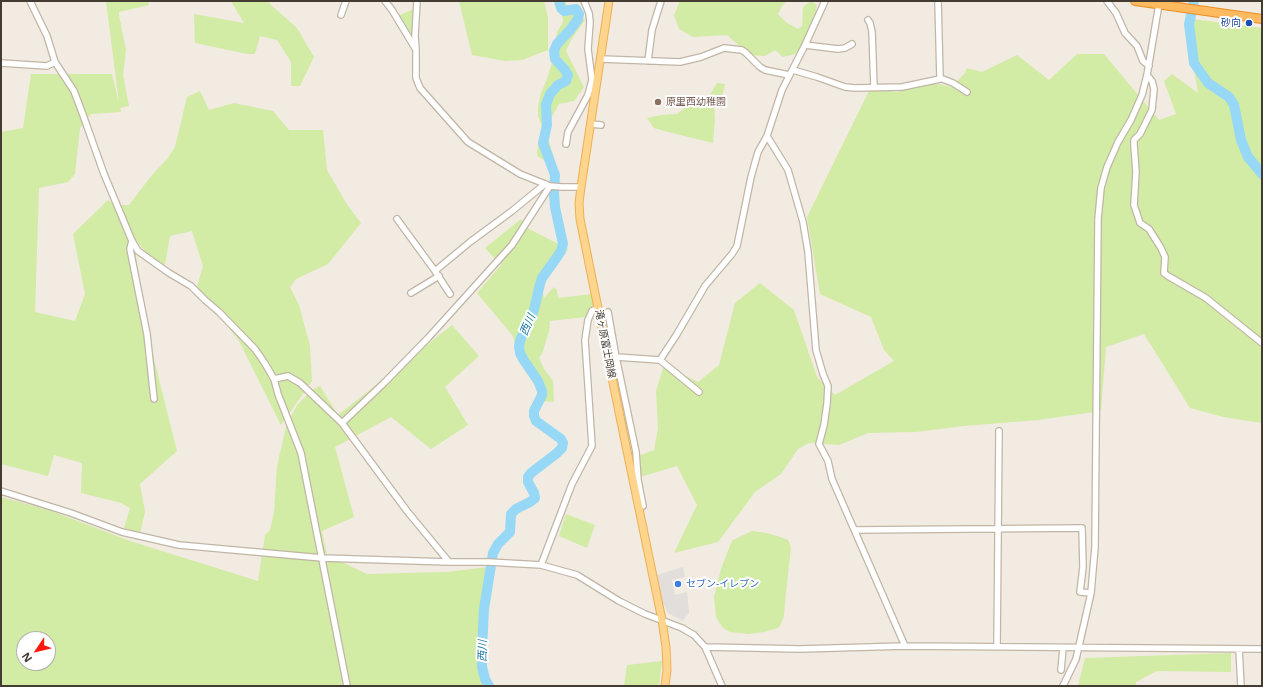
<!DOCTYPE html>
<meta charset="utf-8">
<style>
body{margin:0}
#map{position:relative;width:1263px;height:687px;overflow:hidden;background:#f2ebe1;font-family:"Open Sans",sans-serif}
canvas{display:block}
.frame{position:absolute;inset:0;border:2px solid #443b32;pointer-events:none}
.north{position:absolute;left:16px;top:631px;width:40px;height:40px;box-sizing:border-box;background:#fff;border:1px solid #b4b1ad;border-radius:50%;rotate:235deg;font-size:11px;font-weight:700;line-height:16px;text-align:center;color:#443b32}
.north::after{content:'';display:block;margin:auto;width:14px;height:18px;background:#ff180b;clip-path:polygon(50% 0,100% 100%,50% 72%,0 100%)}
</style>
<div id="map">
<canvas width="1263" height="687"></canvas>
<div class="frame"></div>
<div class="north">N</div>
</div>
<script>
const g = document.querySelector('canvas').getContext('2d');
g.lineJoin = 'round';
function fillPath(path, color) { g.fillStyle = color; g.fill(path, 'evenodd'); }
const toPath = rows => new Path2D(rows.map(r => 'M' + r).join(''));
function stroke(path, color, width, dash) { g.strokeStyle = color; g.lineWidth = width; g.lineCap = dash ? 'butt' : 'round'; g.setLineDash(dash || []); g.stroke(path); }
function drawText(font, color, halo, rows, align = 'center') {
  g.font = font + ' "Open Sans","Noto Sans JP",sans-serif'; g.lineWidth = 4; g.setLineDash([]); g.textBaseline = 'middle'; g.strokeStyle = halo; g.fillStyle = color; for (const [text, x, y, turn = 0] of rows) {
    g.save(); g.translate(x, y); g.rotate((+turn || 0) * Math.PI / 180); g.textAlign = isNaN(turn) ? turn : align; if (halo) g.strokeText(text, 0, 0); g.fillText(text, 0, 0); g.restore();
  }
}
const green = toPath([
 [106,1,148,1,149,5,119,12,119,15,126,50,123,75,129,106,120,108,121,112,91,114,80,128,75,174,68,182,39,188,35,312,75,321,85,294,73,234,108,200,115,205,129,205,152,175,168,158,175,147,187,97,200,91,209,110,234,103,273,111,289,130,323,130,327,170,348,206,361,223,328,264,296,279,290,287,299,305,310,346,312,381,281,425,239,341,197,287,203,266,192,231,170,236,165,265,147,253,134,239,145,323,177,451,140,484,145,512,140,534,124,528,130,508,121,503,81,493,82,463,54,455,48,476,1,464,1,132,23,128,31,74,112,74,119,103],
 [231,1,268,1,270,4,297,28,314,57,300,86,291,86,291,62,277,40,260,36,255,54,247,54,195,43,194,14,244,23],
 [459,1,544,1,548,18,548,50,522,60,505,61,472,55],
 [554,1,565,1,568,7,585,20,571,40,566,51,584,87,574,101,559,104,547,125,549,141,554,158,544,160,537,156,538,145,543,130,538,116,538,106,541,93,547,79,552,63,557,32,563,22,562,12],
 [680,1,787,1,782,6,778,14,787,23,798,29,802,26,803,7,811,1,817,5,814,20,799,49,795,54,783,57,775,50,765,56,751,55,736,43,727,35,693,37,679,29,674,15],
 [416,8,414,44,398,16],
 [1185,18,1262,28,1262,423,1223,417,1190,408,1144,334,1106,347,1101,411,1038,420,964,426,916,432,868,433,839,445,809,443,798,449,781,474,755,492,718,542,674,553,697,505,677,466,640,477,635,457,654,450,658,429,656,391,664,365,698,382,719,365,735,303,760,283,794,310,817,377,835,395,894,361,884,350,871,317,820,294,807,217,870,89,898,92,920,83,939,84,951,87,965,73,967,68,982,72,1017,55,1049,80,1077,54,1104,54,1159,120,1176,114,1164,81,1172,74,1198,93],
 [717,83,725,84,723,93,714,105,715,118,713,143,668,132,654,128,647,118,661,115,677,114,690,104,698,102,709,96],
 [521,219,529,229,568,249,541,288,544,298,554,287,557,290,558,298,592,294,593,306,586,317,550,321,549,331,542,354,539,358,544,369,553,381,554,402,543,401,539,387,519,359,513,336,477,293,501,265,485,248],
 [452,325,479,356,445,387,468,425,431,449,391,417,335,447,354,517,322,531,327,555,367,574,447,572,488,567,476,648,484,686,1,686,1,497,49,510,130,541,258,581,265,535,270,530,274,512,277,466,286,427,297,405,312,390,320,386,338,415],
 [24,639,48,639,48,663,24,663],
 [566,514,595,525,587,548,559,536],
 [752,531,767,533,780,537,788,540,791,547,785,603,784,616,781,624,778,628,764,632,748,634,730,632,723,628,719,622,716,617,714,597,721,569,731,543,733,540],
 [1231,653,1231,672,1157,671,1136,682,1136,686,1078,686,1085,658],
 [662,661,659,686,624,686,627,665]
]);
const parking = toPath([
 [683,567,685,577,672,580,675,595,687,592,689,613,683,621,668,613,660,598,657,575]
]);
const river = toPath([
 [1194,1,1189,24,1194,63,1208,83,1229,97,1234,105,1241,140,1248,157,1262,174],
 [489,686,485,679,482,667,482,650,484,609,493,553,498,544,510,532,511,514,516,509,530,502,535,498,534,493,528,482,528,477,531,473,557,453,562,448,563,443,561,439,536,421,534,416,534,411,542,395,542,391,538,381,523,359,520,353,519,346,521,338,534,310,540,284,542,278,557,257,561,251,563,244,555,207,554,194,555,175,543,143,547,125,546,105,550,94,558,85,566,81,568,75,565,70,555,59,554,51,557,44,570,30,578,19,579,14,576,9,564,11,561,8,559,1]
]);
const minor = toPath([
 [30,1,47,36,55,62,74,91,83,115,104,174,132,241,138,251,169,273,191,286,205,300,219,312,255,349,264,362,274,379,278,394,301,453,347,686],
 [385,1,392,10,415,48],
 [417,1,415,36,416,50,416,78,420,88,468,142,520,174,550,186,562,187,581,187],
 [584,1,589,13,590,22,588,49,592,80,597,81],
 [938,1,940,78],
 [1107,1,1116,13,1125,33,1137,46,1143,61,1149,66],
 [341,15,346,1],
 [868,20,870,23,872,32,874,87],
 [805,45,838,49,845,48,852,44],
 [601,59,680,62,701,57,724,48,742,50,746,53,760,67,765,70,789,75],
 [648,61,652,30,661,1],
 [1,63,47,66,55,62],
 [793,70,817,77,845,87,855,88,902,87,940,79,940,78,953,83,967,92],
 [1147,75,1152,81,1154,89,1152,110,1140,134,1134,140,1134,145,1136,172,1134,205,1140,223,1149,229,1161,248,1165,257,1164,273,1168,276,1206,298,1262,343],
 [591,124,601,125],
 [767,136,788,170,803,222,808,252,816,350,823,374,828,386,827,404,824,425,819,444,828,461,832,479,905,646],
 [566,144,568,132,588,95,592,80],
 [397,219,435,271],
 [132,241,130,249,147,334,154,399],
 [411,293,439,276],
 [450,294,435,271,470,242,512,211,545,184],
 [600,315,608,312,616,357,636,452,638,480,643,506],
 [616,357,660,360],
 [274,379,288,376,300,383,342,423,407,511,449,562],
 [699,392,660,360,677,334,705,286,732,254,737,246,751,177,758,152,767,136,782,90,805,45,825,1],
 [342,423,384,383,428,338,512,245,550,186],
 [1,491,71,513,122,532,179,545,322,558,449,562,489,562,541,565,577,575,619,601,645,614,682,628,694,635,705,647,722,686],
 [855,530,1082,528,1083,567,1080,592,1091,593],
 [541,565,572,484,592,446,585,340,588,320,592,311,598,308],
 [705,647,800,649,905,646,1262,649],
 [997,647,999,431],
 [1239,649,1241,686],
 [1061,670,1063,648],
 [1063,686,1076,659,1091,593,1095,547,1098,219,1101,188,1107,167,1118,142,1131,120,1142,95,1147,75,1159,4]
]);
const major = toPath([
 [609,1,581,187,579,203,580,219,620,417,662,620,666,647,667,670,665,686]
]);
const highway = toPath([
 [1135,1,1262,19]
]);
const markers = [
 [1249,23,4,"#1a4fb4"],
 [658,102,4,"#8d6e63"],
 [678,584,4,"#3f7fe0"]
];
const transitNames = [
 ["砂向",1241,23]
];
const educationNames = [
 ["原里西幼稚園",666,102]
];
const streetNames = [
 ["滝ヶ原富士岡線",605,344,79]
];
const shopNames = [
 ["セブン-イレブン",686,584]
];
const waterNames = [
 ["西川",528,325,-67],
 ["西川",483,651,-89]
];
fillPath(green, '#d2eba5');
fillPath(parking, '#e2dedb');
stroke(river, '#97d8f6', 10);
stroke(minor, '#c1b5a6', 8);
stroke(major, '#edb054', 9);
stroke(highway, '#ea8e23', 10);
stroke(minor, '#fff', 5.5);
stroke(major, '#ffd48d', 7);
stroke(highway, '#ffba5f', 8);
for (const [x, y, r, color] of markers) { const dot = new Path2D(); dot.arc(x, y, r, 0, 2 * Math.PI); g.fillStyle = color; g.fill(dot); stroke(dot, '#fff', 1.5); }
drawText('10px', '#164399', '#fff', transitNames, 'right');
drawText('10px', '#785e54', '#fff', educationNames, 'left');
drawText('10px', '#443b32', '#fff', streetNames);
drawText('10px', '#366cbe', '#fff', shopNames, 'left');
drawText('italic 11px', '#217ba6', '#fff', waterNames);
</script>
